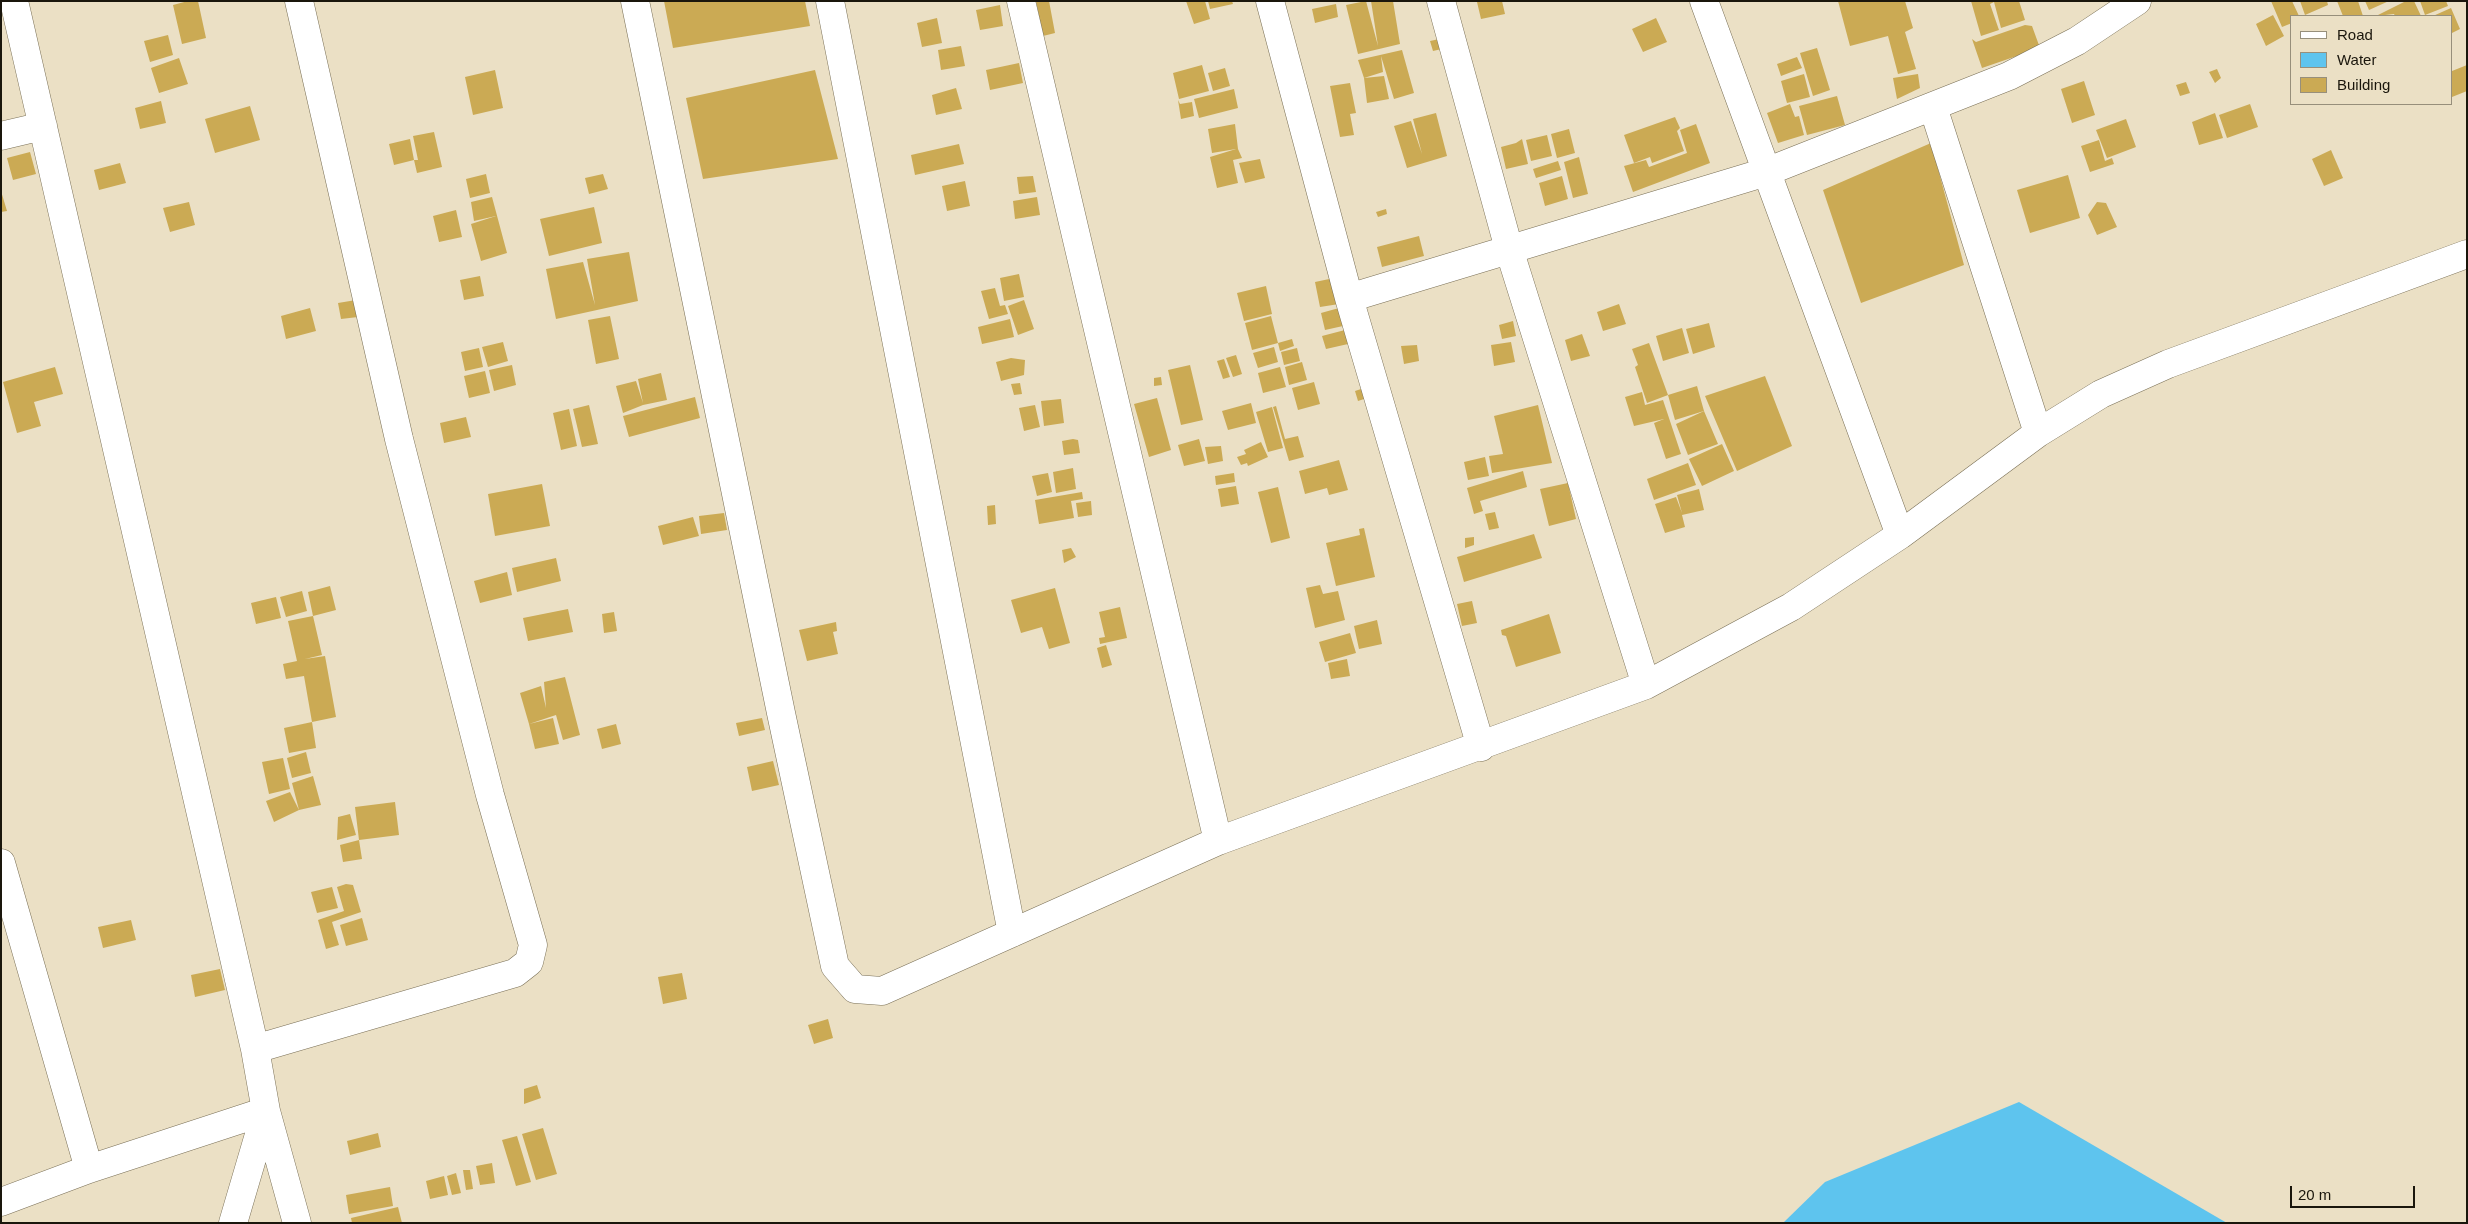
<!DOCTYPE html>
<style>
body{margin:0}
#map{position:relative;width:2468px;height:1224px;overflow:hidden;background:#ebe0c5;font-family:Helvetica,sans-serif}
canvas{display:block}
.frame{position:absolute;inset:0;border:2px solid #1a160c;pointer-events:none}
.legend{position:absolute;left:2290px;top:15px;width:162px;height:90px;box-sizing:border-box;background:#ebe0c5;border:1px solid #978f7b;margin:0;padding:6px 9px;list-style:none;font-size:15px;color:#1a160c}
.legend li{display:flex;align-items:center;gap:10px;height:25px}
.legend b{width:25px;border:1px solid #978f7b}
.scale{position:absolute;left:2290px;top:1186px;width:125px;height:22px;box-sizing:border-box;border:2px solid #1a160c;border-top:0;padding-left:6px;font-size:15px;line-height:18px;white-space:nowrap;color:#1a160c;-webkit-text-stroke:4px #ebe0c5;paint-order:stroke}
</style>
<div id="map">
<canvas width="2468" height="1224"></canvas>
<div class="frame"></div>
<ul class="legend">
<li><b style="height:6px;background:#fff"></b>Road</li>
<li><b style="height:14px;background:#5ec4ee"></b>Water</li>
<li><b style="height:14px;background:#cbaa54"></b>Building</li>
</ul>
<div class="scale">20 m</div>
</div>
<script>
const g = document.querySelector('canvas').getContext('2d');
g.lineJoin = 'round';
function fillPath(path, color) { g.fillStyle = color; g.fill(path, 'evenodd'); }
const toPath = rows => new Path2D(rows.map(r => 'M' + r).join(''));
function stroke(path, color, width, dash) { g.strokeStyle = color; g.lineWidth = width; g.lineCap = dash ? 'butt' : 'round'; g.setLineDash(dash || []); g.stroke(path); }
const water = toPath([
 [2019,1102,2227,1223,1783,1223,1825,1182]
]);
const building = toPath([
 [188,1,198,1,206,38,182,44,173,5],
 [664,1,805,1,810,26,673,48],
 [1036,1,1049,1,1055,33,1043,36],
 [1186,1,1205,1,1210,19,1194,24],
 [1208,1,1232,1,1233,4,1210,9],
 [1366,1,1378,46,1371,1,1393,1,1400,44,1358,54,1346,5],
 [1502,1,1505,14,1481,19,1477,2],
 [1838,1,1905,1,1913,28,1905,32,1916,69,1898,74,1888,36,1850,46],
 [1971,1,2019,1,2025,20,2001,28,1994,2,1990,4,1999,30,1981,36],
 [2271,1,2292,1,2299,16,2292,16,2292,23,2282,27],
 [2300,1,2327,1,2328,5,2305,15],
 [2337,1,2358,1,2363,16,2343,16],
 [2365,1,2389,1,2369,10],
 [2406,1,2414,1,2421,16,2395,16,2394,14,2376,16],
 [2420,1,2446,1,2448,6,2425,15],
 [1336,4,1338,17,1315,23,1312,9],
 [1000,5,1003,26,980,30,976,10],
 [2451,8,2460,29,2452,33,2452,16,2433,16],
 [2273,15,2284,36,2266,46,2256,24],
 [937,18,942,43,922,47,917,23],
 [1656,18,1667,42,1643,52,1632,29],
 [2025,25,2032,26,2040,48,1982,68,1972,39,1976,42],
 [168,35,173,55,150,62,144,41],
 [1444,38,1446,48,1433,51,1430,41],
 [961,46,965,66,941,70,938,50],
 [1817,48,1830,90,1813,96,1800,53],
 [1402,50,1414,93,1394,99,1381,56,1383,72,1364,78,1358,60],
 [1797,57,1802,68,1781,76,1777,64],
 [179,58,188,84,159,93,151,68],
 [1019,63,1023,83,990,90,986,70],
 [1202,65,1209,91,1179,99,1173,73],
 [2467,65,2467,91,2452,97,2452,71],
 [1225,68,1230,86,1213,91,1208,73],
 [2217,69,2221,78,2215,83,2209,72],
 [495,70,503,108,473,115,465,77],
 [815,70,838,159,703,179,686,98],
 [1804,74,1810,97,1787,103,1781,81],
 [1918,74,1920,88,1897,99,1893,78],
 [1384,76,1389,99,1367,103,1364,78],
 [2084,81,2095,115,2072,123,2061,89],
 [2186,82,2190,93,2180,96,2176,85],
 [1350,83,1356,113,1350,114,1354,135,1340,137,1330,86],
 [956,88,962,109,936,115,932,95],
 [1234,89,1238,108,1199,118,1194,99],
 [1837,96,1845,125,1807,135,1799,106],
 [1178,100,1180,104,1192,102,1194,116,1181,119],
 [161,101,166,123,140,129,135,108],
 [1790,104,1795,117,1799,116,1804,135,1778,143,1767,113],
 [2250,104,2258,127,2227,138,2219,115],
 [250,106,260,140,215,153,205,119],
 [1436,113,1447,156,1407,168,1394,126,1411,121,1422,154,1413,119],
 [2215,113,2223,138,2199,145,2192,122],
 [1675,117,1680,128,1677,131,1684,151,1652,163,1650,157,1634,163,1624,135],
 [2126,119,2136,147,2107,158,2096,130],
 [1235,124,1238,149,1242,158,1233,160,1238,183,1217,188,1210,157,1236,149,1212,153,1208,129],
 [1696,124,1710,163,1633,192,1624,166,1646,160,1649,167,1687,153,1680,130],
 [1569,129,1575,153,1557,158,1551,134],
 [434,132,442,167,417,173,414,160,418,160,413,136],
 [1547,135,1552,156,1531,161,1526,140],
 [410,139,414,160,394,165,389,144],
 [1522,139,1528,164,1506,169,1501,147,1516,143],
 [2099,140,2105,161,2112,158,2114,164,2090,172,2081,146],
 [1931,143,1964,265,1861,303,1823,190],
 [959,144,964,164,915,175,911,155],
 [2331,150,2343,178,2324,186,2312,159],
 [30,152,36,174,13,180,7,158],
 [1579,157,1588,194,1573,198,1564,162],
 [1260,159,1265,178,1245,183,1239,163],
 [1558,161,1561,170,1536,178,1533,169],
 [120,163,126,183,99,190,94,170],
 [486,174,490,193,470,198,466,179],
 [603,174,608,189,589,194,585,178],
 [2068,175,2080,218,2030,233,2017,190],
 [1033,176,1036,192,1019,194,1017,177],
 [1562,176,1568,199,1545,206,1539,183],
 [965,181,970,206,947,211,942,186],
 [1,191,7,211,1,212],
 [492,197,507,253,481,261,471,224,496,216,474,221,471,202],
 [1037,197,1040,215,1015,219,1013,201],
 [189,202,195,225,170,232,163,208],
 [2097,202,2106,203,2117,227,2097,235,2088,215],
 [594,207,602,243,549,256,540,219],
 [1386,209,1387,214,1378,217,1376,212],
 [456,210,462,237,439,242,433,216],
 [1419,236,1424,256,1382,267,1377,247],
 [629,252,638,301,556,319,546,269,583,262,595,305,587,259],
 [1019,274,1024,297,1004,301,1000,278],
 [480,276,484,296,464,300,460,280],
 [1334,278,1339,304,1320,307,1315,282],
 [1266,286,1272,314,1244,321,1237,293],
 [995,288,1000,306,1005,305,1008,314,989,319,981,291],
 [356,300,358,317,341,319,338,303],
 [1024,300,1034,329,1018,335,1008,306],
 [1619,304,1626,324,1603,331,1597,312],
 [310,308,316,331,286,339,281,316],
 [1339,308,1343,326,1325,330,1321,313],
 [610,316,619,359,596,364,588,320],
 [1271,316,1278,343,1252,350,1245,323],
 [1010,319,1014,337,982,344,978,327],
 [1513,321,1516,336,1502,339,1499,325],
 [1709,323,1715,347,1693,354,1686,329],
 [1682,328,1689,353,1663,361,1656,336],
 [1345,330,1348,344,1326,349,1322,336],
 [1582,334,1590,356,1571,361,1565,340],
 [1292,339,1294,346,1280,351,1278,343],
 [503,342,508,361,488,367,482,347],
 [1511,342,1515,362,1494,366,1491,345],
 [1649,343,1668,395,1697,386,1704,411,1675,420,1668,395,1647,403,1635,367,1638,365,1632,349],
 [1417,345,1419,361,1404,364,1401,346],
 [1274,347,1278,362,1258,368,1253,353],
 [479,348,483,367,465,371,461,352],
 [1297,348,1300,361,1284,365,1281,352],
 [1236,355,1242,374,1233,377,1226,358],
 [1011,358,1025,360,1024,375,1001,381,996,362],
 [1224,359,1230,377,1223,379,1217,361],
 [1302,362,1307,380,1289,385,1285,367],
 [512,365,516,385,494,391,489,370],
 [1190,365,1203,420,1181,425,1168,370],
 [55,367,63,394,34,402,41,426,17,433,3,382],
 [1280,367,1286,387,1263,393,1258,373],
 [485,371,490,393,469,398,464,376],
 [661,373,667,400,643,405,623,413,616,386,636,381,643,403,638,379],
 [1765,376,1792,446,1737,471,1705,396],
 [1161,377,1162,385,1154,386,1154,378],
 [1314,382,1320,404,1298,410,1292,388],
 [1020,383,1022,394,1014,395,1011,384],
 [1367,387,1370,397,1358,401,1355,391],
 [1642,392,1645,405,1663,400,1681,454,1666,459,1654,423,1664,419,1634,426,1625,397],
 [695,397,700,418,629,437,623,416],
 [1157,398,1171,450,1149,457,1134,404],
 [1061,399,1064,423,1044,426,1041,401],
 [1251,403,1256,423,1228,430,1222,411],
 [589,405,598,444,582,447,573,409],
 [1035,405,1040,427,1024,431,1019,408],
 [1538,405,1552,463,1492,473,1489,456,1503,454,1494,416],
 [1276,406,1285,439,1298,436,1304,457,1289,461,1273,407],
 [1272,407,1283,448,1268,452,1256,412],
 [569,409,577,446,561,450,553,413],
 [1704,411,1718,444,1688,455,1676,424],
 [466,417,471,437,444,443,440,423],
 [1073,439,1078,440,1080,453,1064,455,1062,441],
 [1199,439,1205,461,1184,466,1178,445],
 [1261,442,1268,457,1248,466,1247,463,1241,465,1237,457,1246,454,1244,450],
 [1722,444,1734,471,1702,486,1689,459],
 [1221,446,1223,461,1208,464,1205,447],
 [1485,457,1489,476,1468,480,1464,462],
 [1339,460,1348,490,1329,495,1327,488,1305,494,1299,471],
 [1688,463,1696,485,1654,500,1647,479],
 [1073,468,1076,489,1056,493,1053,472],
 [1523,471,1527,487,1480,501,1483,511,1474,514,1467,488],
 [1048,473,1052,492,1037,496,1032,476],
 [1234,473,1235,482,1216,485,1215,476],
 [1568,483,1576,519,1549,526,1540,489],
 [542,484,550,526,495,536,488,494],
 [1236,486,1239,504,1221,507,1218,489],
 [1278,487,1290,538,1271,543,1258,492],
 [1699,489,1704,510,1682,515,1685,527,1665,533,1655,504,1676,497,1682,513,1677,495],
 [1082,492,1083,499,1071,501,1074,518,1039,524,1035,500],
 [1091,501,1092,515,1078,517,1076,503],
 [995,505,996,524,988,525,987,506],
 [1495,512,1499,528,1489,530,1485,514],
 [724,513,727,530,701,534,699,516],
 [693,517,699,536,663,545,658,526],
 [1364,528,1375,577,1336,586,1326,543,1360,535,1359,529],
 [1534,534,1542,558,1464,582,1457,557],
 [1474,537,1474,545,1465,548,1465,538],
 [1071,548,1076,557,1064,563,1062,550],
 [556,558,561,581,517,592,512,568],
 [507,572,512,595,480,603,474,581],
 [1320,585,1323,594,1338,591,1345,620,1315,628,1306,588],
 [330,586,336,610,313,616,322,655,305,659,325,656,336,717,312,722,304,676,286,679,283,664,297,661,288,621,313,616,308,592],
 [1055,588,1070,643,1049,649,1042,627,1021,633,1011,600],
 [302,591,307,611,286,617,280,597],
 [276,597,281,618,256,624,251,603],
 [1472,601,1477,623,1462,626,1457,604],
 [1120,607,1127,638,1100,644,1099,638,1105,637,1099,612],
 [568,609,573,632,528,641,523,618],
 [614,612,617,631,604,633,602,614],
 [1549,614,1561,653,1516,667,1506,636,1502,635,1501,630],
 [1377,620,1382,644,1359,649,1354,626],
 [836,622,837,631,833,632,838,654,807,661,799,630],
 [1350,633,1356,653,1325,662,1319,642],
 [1106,645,1112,665,1102,668,1097,648],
 [1347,659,1350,676,1331,679,1328,663],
 [565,677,580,735,563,740,556,715,529,724,520,693,541,686,546,708,544,682],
 [553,718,559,744,535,749,529,724],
 [762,718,765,730,739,736,736,723],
 [312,722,316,748,289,753,284,728],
 [616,724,621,744,602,749,597,729],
 [306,752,311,773,292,778,287,758],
 [283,758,290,789,269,794,262,762],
 [773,761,779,785,752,791,747,767],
 [313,776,321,805,299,810,274,822,266,801,290,792,299,810,292,783],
 [395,802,399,835,359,840,355,807],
 [350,814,356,835,337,840,338,817],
 [359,840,362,859,343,862,340,845],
 [346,884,353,885,361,912,332,922,339,945,326,949,318,920,344,911,337,887],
 [332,887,338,908,317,913,311,892],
 [362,918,368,940,346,946,340,925],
 [131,920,136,940,103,948,98,927],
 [220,969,225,990,195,997,191,975],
 [682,973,687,999,663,1004,658,977],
 [828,1019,833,1038,814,1044,808,1025],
 [537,1085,541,1098,524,1104,524,1089],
 [543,1128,557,1174,536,1180,522,1134],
 [378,1133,381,1147,350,1155,347,1141],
 [517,1136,531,1182,516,1186,502,1140],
 [492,1163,495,1183,480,1185,476,1166],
 [463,1170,470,1170,473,1189,466,1190],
 [456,1173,461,1193,452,1195,447,1176],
 [444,1176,448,1195,430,1199,426,1181],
 [390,1187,393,1206,349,1214,346,1195],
 [398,1207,402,1223,352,1223,351,1218]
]);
const minor = toPath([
 [14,1,255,1049,266,1111,297,1223],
 [635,1,781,713,835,966,855,989,882,991,1218,841,1646,685,1791,607,1900,535,2038,433,2101,394,2168,364,2467,254],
 [830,1,1012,933],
 [1021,1,1218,841],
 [1270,1,1349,298,1481,747],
 [1441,1,1509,249,1646,685],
 [1704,1,1900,535],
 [1933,107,2038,433],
 [1,136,43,126],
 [1349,298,1766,172,2009,76,2077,41,2137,1],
 [1,863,89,1169],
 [255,1049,515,973,529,962,533,945,490,795,399,439,299,1],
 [1,1202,89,1169,266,1111],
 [233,1223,266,1111]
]);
fillPath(water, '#5ec4ee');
fillPath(building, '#cbaa54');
stroke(minor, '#7a7057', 29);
stroke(minor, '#fff', 28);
</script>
